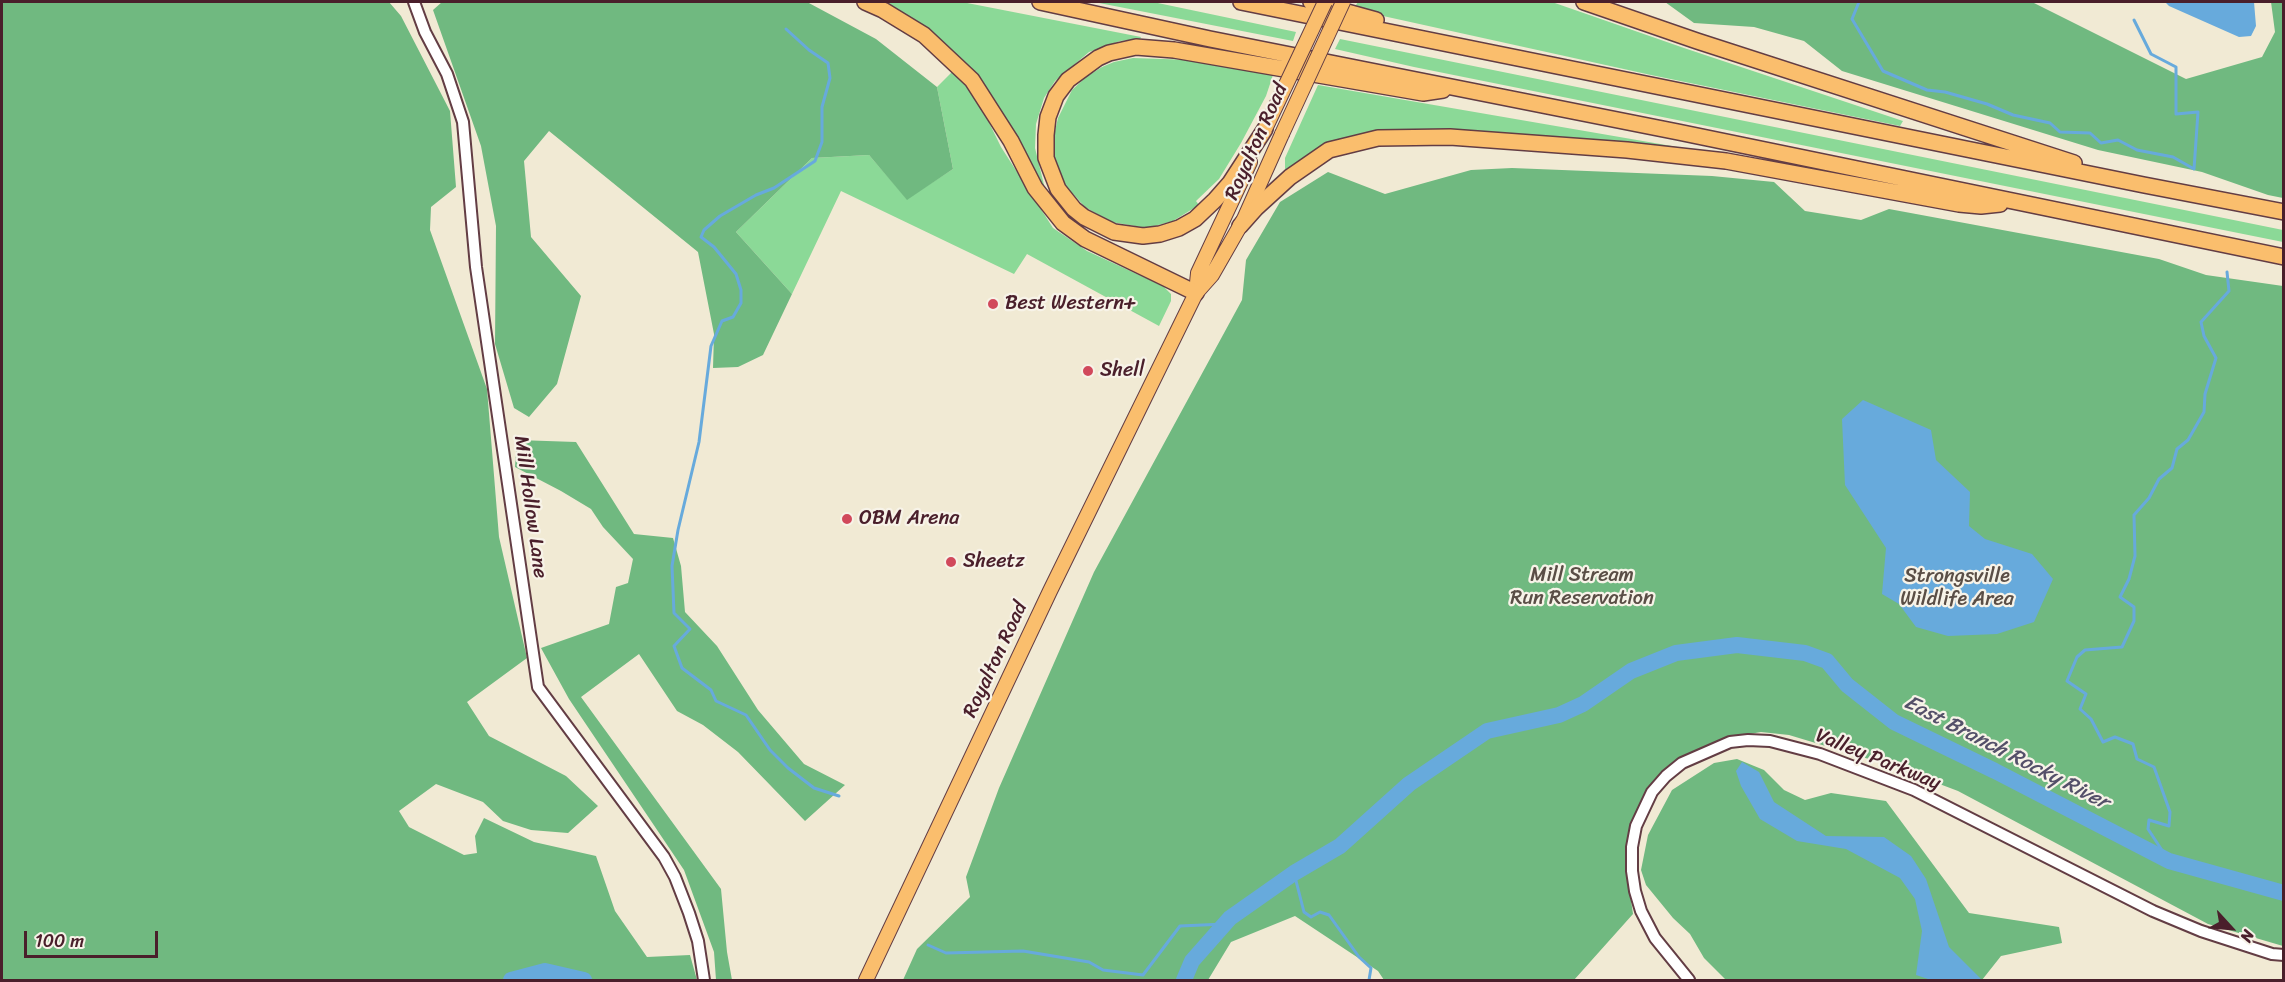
<!DOCTYPE html>
<style>
body{margin:0}
#map{position:relative;width:2285px;height:982px;overflow:hidden;background:#f1ead4;font-family:Sriracha,sans-serif}
canvas{display:block}
.frame{position:absolute;inset:0;border:3px solid #4a1f2b;pointer-events:none}
.north{position:absolute;left:2201px;top:898px;width:60px;height:60px;-webkit-text-stroke:4px #f7f3e8;paint-order:stroke;rotate:116deg;font-size:16px;font-weight:700;line-height:24px;text-align:center;color:#4a1f2b}
.north::after{content:'';display:block;margin:auto;width:21px;height:27px;background:#4a1f2b;clip-path:polygon(50% 0,100% 100%,50% 72%,0 100%)}
.scale{position:absolute;left:24px;top:931px;width:134px;height:27px;box-sizing:border-box;border:3px solid #4a1f2b;border-top:0;padding-left:8px;font-size:18px;line-height:21px;white-space:nowrap;color:#4a1f2b;-webkit-text-stroke:4px #f7f3e8;paint-order:stroke}
</style>
<div id="map">
<canvas width="2285" height="982"></canvas>
<div class="frame"></div>
<div class="north">N</div>
<div class="scale">100 m</div>
</div>
<script>
const g = document.querySelector('canvas').getContext('2d');
g.lineJoin = 'round';
function fillPath(path, color) { g.fillStyle = color; g.fill(path, 'evenodd'); }
const toPath = rows => new Path2D(rows.map(r => 'M' + r).join(''));
function stroke(path, color, width, dash) { g.strokeStyle = color; g.lineWidth = width; g.lineCap = dash ? 'butt' : 'round'; g.setLineDash(dash || []); g.stroke(path); }
function drawText(font, color, halo, rows, align = 'center') {
  g.font = font + ' Sriracha,sans-serif'; g.lineWidth = 4.5; g.setLineDash([]); g.textBaseline = 'middle'; g.strokeStyle = halo; g.fillStyle = color; for (const [text, x, y, turn = 0] of rows) {
    g.save(); g.translate(x, y); g.rotate((+turn || 0) * Math.PI / 180); g.textAlign = isNaN(turn) ? turn : align; if (halo) g.strokeText(text, 0, 0); g.fillText(text, 0, 0); g.restore();
  }
}
const green = toPath([
 [875,2,962,2,1141,37,1140,39,1120,41,1089,52,1055,81,1044,98,1036,124,1035,148,1045,189,1043,189,995,106],
 [1094,2,1153,2,1296,32,1293,41],
 [1358,2,1552,2,1684,48,1903,121,1900,126,1651,75,1374,14,1354,8],
 [1340,39,2283,230,2283,242,1414,67,1335,49],
 [1133,58,1193,60,1273,75,1266,96,1241,143,1219,179,1196,201,1199,205,1173,221,1147,228,1111,222,1085,207,1064,184,1053,156,1053,140,1058,118,1072,90,1086,77,1102,67,1114,62],
 [953,71,975,94,1001,147,1053,228,1087,251,1152,281,1164,287,1171,294,1171,301,1159,326,1027,254,1014,274,841,191,792,294,736,232,812,158,869,155,907,199,953,169,937,87],
 [1318,85,1695,150,1483,136,1315,151,1285,170,1285,158]
]);
const forest = toPath([
 [2,2,389,2,401,16,450,111,456,187,431,207,430,230,487,389,499,537,527,658,467,702,489,736,566,776,598,806,568,833,531,830,503,821,483,802,436,784,399,811,409,827,464,855,477,853,475,836,484,818,534,842,596,856,615,911,647,957,690,955,697,980,2,980],
 [442,2,807,2,876,39,937,87,953,169,907,200,869,155,812,158,736,232,792,294,763,355,738,367,713,368,714,334,698,252,549,131,524,161,531,237,581,296,557,384,529,417,514,408,495,344,496,226,481,146,433,10],
 [1665,2,2032,2,2186,79,2262,57,2275,32,2271,2,2283,2,2283,198,2268,195,2202,172,2098,150,1842,71,1804,41,1754,27,1694,23],
 [1512,168,1712,176,1774,182,1805,211,1861,220,1889,209,2159,259,2206,275,2283,286,2283,946,2208,924,1958,791,1892,766,1789,735,1761,732,1721,739,1681,758,1641,803,1629,836,1626,866,1633,914,1574,980,1384,980,1378,971,1295,916,1231,942,1208,980,903,980,917,949,970,897,966,877,999,788,1094,572,1242,300,1246,260,1280,202,1328,172,1385,194,1471,170],
 [517,440,576,442,634,534,673,538,681,566,685,612,717,646,758,710,804,764,845,785,805,821,738,752,703,725,677,711,639,654,581,697,721,889,727,952,732,980,716,980,714,952,684,870,569,699,541,648,609,624,616,587,628,583,633,559,603,527,591,509,561,491,515,467],
 [1737,759,1764,770,1784,790,1805,800,1831,793,1886,801,1969,913,2059,927,2062,943,2001,956,1982,980,1726,980,1704,958,1690,934,1673,918,1646,885,1641,870,1648,835,1672,790,1714,763]
]);
const water = toPath([
 [2165,2,2254,2,2256,26,2251,36,2239,37,2169,6],
 [1863,400,1931,430,1936,460,1970,492,1969,526,1985,539,2032,554,2053,579,2034,622,1997,634,1948,636,1916,627,1899,604,1882,594,1886,548,1845,485,1842,419],
 [1742,762,1759,772,1774,802,1826,836,1884,837,1911,856,1926,879,1949,947,1982,980,1931,980,1916,975,1922,931,1915,899,1900,878,1846,849,1797,841,1760,819,1741,786,1736,771]
]);
const stream = toPath([
 [1859,2,1852,19,1883,71,1927,90,1945,92,1987,104,2013,115,2050,123,2060,132,2090,133,2101,143,2118,140,2137,150,2173,157,2194,169,2198,112,2176,114,2176,67,2151,54,2134,20],
 [786,29,809,50,828,63,830,78,822,107,822,142,815,161,774,188,756,195,720,216,704,230,701,237,714,247,736,274,741,290,741,303,733,317,722,321,711,346,699,442,678,530,672,566,674,613,690,629,674,646,682,668,711,690,716,701,746,715,770,750,788,768,814,788,839,796],
 [2169,861,2148,829,2149,820,2169,826,2170,812,2154,767,2137,759,2133,744,2115,737,2103,742,2091,719,2080,709,2086,694,2067,681,2077,657,2085,650,2122,647,2134,621,2134,607,2120,597,2129,579,2135,556,2134,515,2149,498,2159,479,2172,468,2177,449,2188,440,2204,412,2205,394,2216,358,2204,336,2201,322,2229,291,2227,272],
 [1294,873,1304,912,1311,917,1320,912,1329,915,1359,957,1371,968,1369,980],
 [928,945,946,953,1023,951,1089,962,1103,970,1143,975,1180,926,1225,924]
]);
const river = toPath([
 [511,980,545,971,584,980],
 [1184,980,1192,961,1230,918,1294,873,1340,846,1409,784,1487,731,1559,715,1583,704,1631,671,1676,653,1737,645,1805,653,1827,661,1847,685,1894,722,1995,771,2169,861,2284,893]
]);
const minor = toPath([
 [414,2,425,32,447,74,463,122,476,267,538,687,664,857,675,877,689,913,698,941,704,980],
 [1689,980,1655,938,1641,911,1635,891,1632,871,1632,847,1636,826,1652,792,1666,776,1682,763,1730,742,1748,740,1770,741,1820,754,1914,790,2153,911,2201,931,2272,954,2284,955]
]);
const major = toPath([
 [1196,293,1198,273,1250,162],
 [866,980,1050,591,1196,293,1212,275,1244,219,1282,134]
]);
const highway = toPath([
 [865,2,883,10,924,35,972,80,1011,141,1035,188,1063,223,1085,239,1196,293],
 [1040,2,1210,39,1678,132,2284,257],
 [1241,2,2144,185,2284,212],
 [1311,2,1376,20],
 [1584,2,1697,41,2074,163],
 [1265,129,1230,183,1215,200,1195,219,1179,228,1160,234,1143,236,1114,232,1084,217,1074,209,1058,189,1046,158,1046,135,1048,117,1056,96,1068,80,1098,58,1109,53,1136,47,1174,50,1423,93,1443,90],
 [1240,226,1256,208,1290,177,1329,150,1378,138,1450,137,1627,150,1726,161,1959,204,1981,206,2000,204]
]);
const majorBridge = toPath([
 [1265,129,1325,2],
 [1282,134,1343,2]
]);
const markers = [
 [993,304,6,"#d1495b"],
 [1088,371,6,"#d1495b"],
 [847,519,6,"#d1495b"],
 [951,562,6,"#d1495b"]
];
const streetNames = [
 ["Royalton Road",1257,142,-66],
 ["Mill Hollow Lane",530,507,82],
 ["Royalton Road",996,660,-65],
 ["Valley Parkway",1878,760,22]
];
const poiNames = [
 ["Best Western+",1005,304],
 ["Shell",1100,371],
 ["OBM Arena",859,519],
 ["Sheetz",963,562]
];
const parkNames = [
 ["Mill Stream",1582,576],
 ["Run Reservation",1582,599],
 ["Strongsville",1957,577],
 ["Wildlife Area",1957,600]
];
const waterNames = [
 ["East Branch Rocky River",2006,753,27]
];
fillPath(green, '#8bd997');
fillPath(forest, '#70b980');
fillPath(water, '#67aadc');
stroke(stream, '#67aadc', 3);
stroke(river, '#67aadc', 16);
stroke(minor, '#633d44', 14);
stroke(major, '#633d44', 16);
stroke(highway, '#633d44', 18);
stroke(minor, '#fff', 10);
stroke(major, '#fabe6d', 14);
stroke(highway, '#fabe6d', 15);
stroke(majorBridge, '#633d44', 16, []);
stroke(majorBridge, '#fabe6d', 14);
for (const [x, y, r, color] of markers) { const dot = new Path2D(); dot.arc(x, y, r, 0, 2 * Math.PI); g.fillStyle = color; g.fill(dot); stroke(dot, '#f7f3e8', 2); }
drawText('20px', '#4a1f2b', '#f7f3e8', streetNames);
drawText('20px', '#4a1f2b', '#f7f3e8', poiNames, 'left');
drawText('20px', '#5a4e46', '#f7f3e8', parkNames);
drawText('italic 21px', '#545069', '#f7f3e8', waterNames);
</script>
